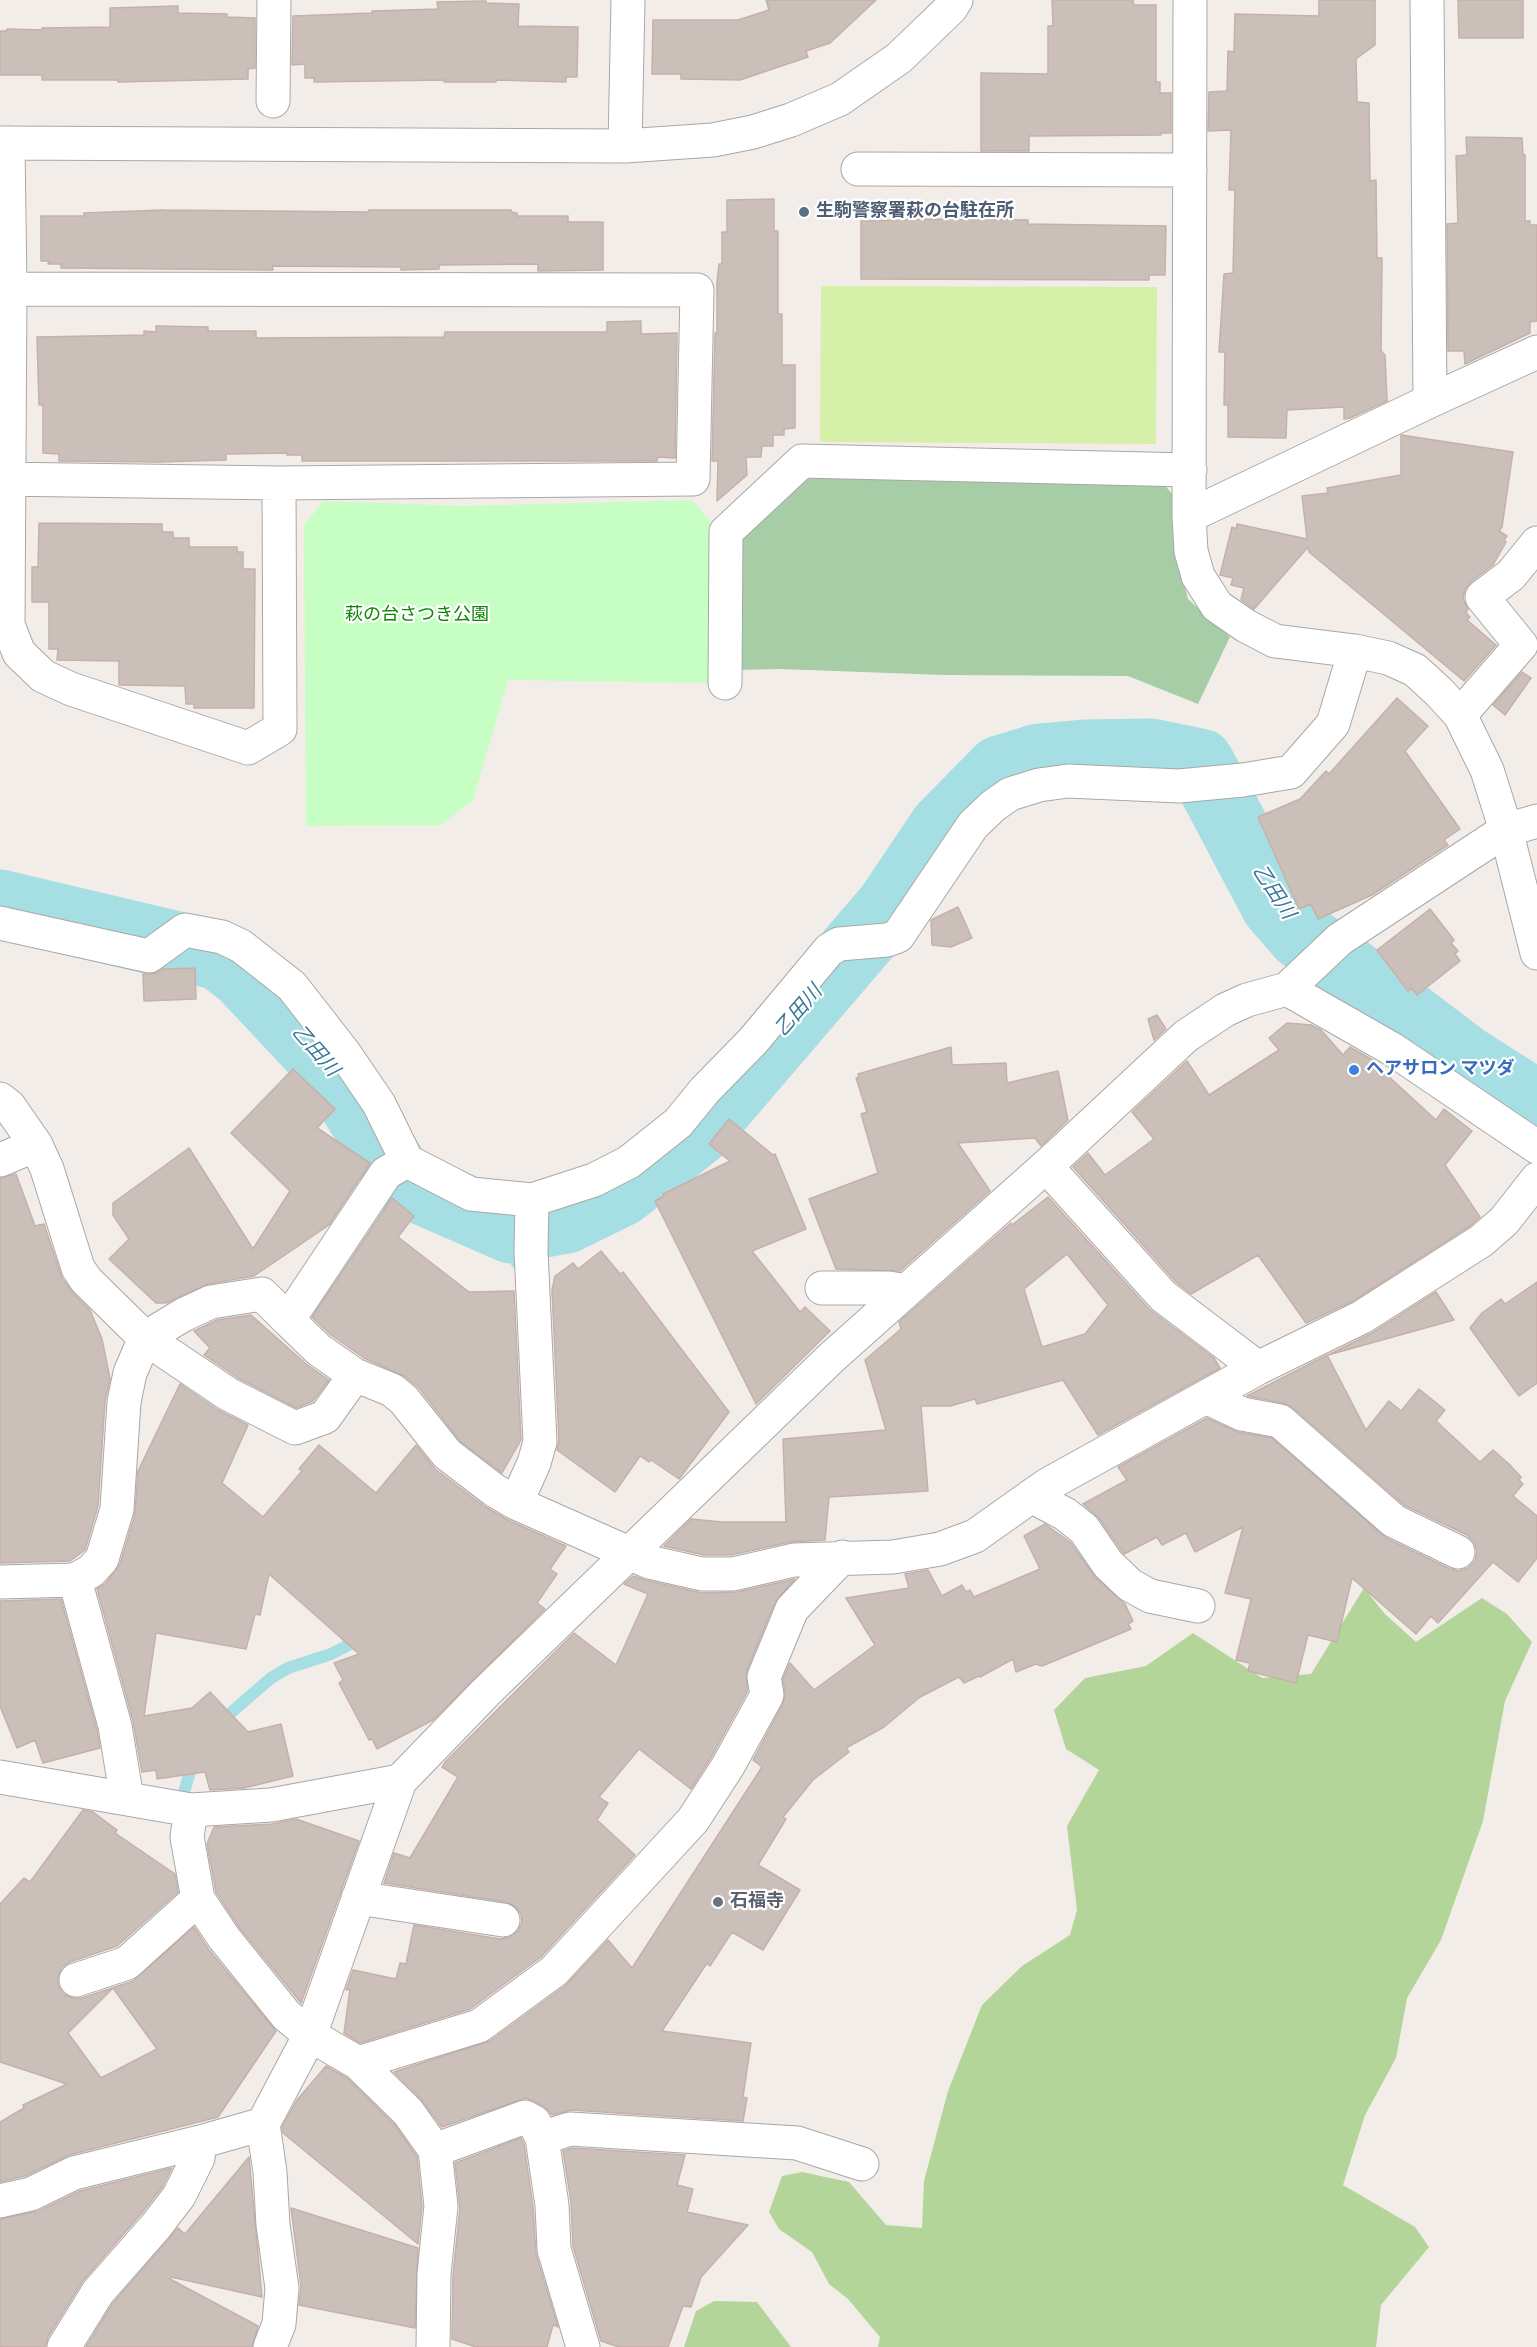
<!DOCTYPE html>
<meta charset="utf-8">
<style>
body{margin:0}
canvas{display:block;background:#f2ede8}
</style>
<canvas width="1537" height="2347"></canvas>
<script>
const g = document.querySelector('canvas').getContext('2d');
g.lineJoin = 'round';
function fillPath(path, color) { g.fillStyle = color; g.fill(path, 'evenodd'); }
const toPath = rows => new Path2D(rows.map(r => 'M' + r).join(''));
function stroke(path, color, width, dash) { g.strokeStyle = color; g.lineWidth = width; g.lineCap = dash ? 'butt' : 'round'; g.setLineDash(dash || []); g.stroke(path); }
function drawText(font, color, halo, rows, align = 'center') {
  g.font = font + ' Overpass,"Noto Sans JP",sans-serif'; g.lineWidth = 4.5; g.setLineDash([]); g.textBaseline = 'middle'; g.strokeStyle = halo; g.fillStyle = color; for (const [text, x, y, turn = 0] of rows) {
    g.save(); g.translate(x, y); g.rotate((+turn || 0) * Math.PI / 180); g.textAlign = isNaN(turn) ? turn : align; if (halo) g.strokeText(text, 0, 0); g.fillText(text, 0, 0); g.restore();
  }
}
const grass = toPath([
 [821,286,1157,287,1156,444,820,442]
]);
const forest = toPath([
 [1364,1588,1385,1614,1416,1642,1482,1598,1507,1614,1532,1642,1505,1701,1483,1821,1441,1940,1407,1998,1396,2058,1365,2115,1343,2185,1415,2227,1429,2247,1381,2305,1376,2347,878,2347,880,2337,848,2299,829,2284,812,2252,779,2229,769,2212,782,2176,802,2172,849,2182,886,2225,922,2228,924,2181,948,2091,982,2005,1022,1966,1070,1935,1077,1910,1067,1826,1099,1770,1066,1749,1054,1710,1085,1678,1146,1666,1193,1633,1262,1678,1311,1674],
 [714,2301,757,2302,791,2347,684,2347,696,2311]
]);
const cemetery = toPath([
 [814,474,1163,483,1177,500,1173,539,1188,599,1230,637,1198,704,1128,676,944,675,780,669,736,670,740,538]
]);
const park = toPath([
 [692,500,714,525,711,683,508,680,473,800,441,825,306,826,304,526,323,501,463,506]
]);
const stream = toPath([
 [511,1229,517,1263],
 [219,1723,271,1678,288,1668,331,1654,362,1638],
 [183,1795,194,1759]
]);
const river = toPath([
 [0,904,220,956,243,974,333,1070,401,1181,511,1229,566,1219,621,1192,698,1131,890,907,943,828,1000,770,1039,758,1084,754,1151,753,1200,763,1275,905,1301,935,1466,1060,1537,1105]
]);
const building = toPath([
 [766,0,876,0,830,43,806,51,808,57,740,80,681,79,681,74,652,74,653,20,738,20,769,10,766,0],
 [1052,0,1133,0,1134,5,1156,5,1156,82,1160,82,1160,93,1171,93,1171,133,1161,133,1161,135,1029,136,1029,151,981,151,981,73,1048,74,1048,26,1053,26,1052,0],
 [1319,0,1375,0,1375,45,1356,59,1357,102,1369,103,1370,181,1376,180,1377,258,1382,258,1381,351,1385,355,1387,401,1350,418,1344,419,1344,407,1287,410,1286,438,1228,437,1228,405,1224,405,1225,352,1219,352,1224,274,1233,273,1235,190,1229,190,1231,130,1208,131,1209,92,1227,91,1228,51,1234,52,1235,14,1319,16,1319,0],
 [1458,0,1523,0,1523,38,1459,38,1458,0],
 [486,1,486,3,519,4,518,26,578,27,577,77,566,77,566,82,496,80,496,82,444,82,444,80,314,82,314,78,305,78,305,64,292,65,293,16,372,13,372,11,438,9,437,2,486,1],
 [178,6,178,13,227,14,227,17,255,18,255,68,248,69,248,79,118,82,118,80,42,80,42,75,0,75,0,31,6,31,7,29,42,30,42,28,110,27,110,8,178,6],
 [1466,137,1522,138,1523,155,1525,155,1525,221,1530,221,1530,225,1537,225,1537,321,1530,322,1530,333,1465,364,1464,351,1448,351,1447,224,1458,223,1456,156,1467,155,1466,137],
 [774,199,774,231,778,231,778,314,782,314,782,365,795,365,795,428,784,429,784,435,773,435,773,446,762,446,761,457,746,457,747,475,717,501,718,461,712,461,715,333,717,333,717,282,719,264,722,264,722,232,727,232,727,200,774,199],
 [163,210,369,212,369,210,511,210,511,212,517,213,517,216,568,216,568,222,603,222,603,270,538,271,538,264,439,265,439,269,401,270,401,267,272,266,273,270,61,268,61,264,48,264,49,261,41,261,41,216,84,216,84,213,163,210],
 [939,219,1028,220,1028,224,1166,226,1165,275,1149,275,1149,280,861,279,861,221,939,219],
 [641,321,641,334,677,333,675,458,658,457,657,461,302,461,302,455,287,455,287,453,226,454,226,460,159,462,59,461,59,454,43,453,43,405,39,405,37,337,144,335,144,331,156,332,156,326,208,327,208,331,256,331,256,338,444,337,445,332,607,332,607,322,641,321],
 [1401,435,1513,452,1502,527,1499,531,1507,536,1504,540,1506,542,1493,565,1471,582,1465,589,1463,599,1468,609,1466,613,1470,617,1467,620,1496,645,1464,681,1309,552,1308,547,1254,609,1241,600,1244,588,1231,585,1233,578,1220,575,1232,527,1236,529,1237,524,1307,539,1302,496,1328,493,1327,488,1401,475,1401,435],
 [39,523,162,524,162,532,173,532,173,538,189,538,189,547,237,547,237,552,243,552,243,569,255,569,254,708,194,708,194,704,186,704,185,686,119,685,119,661,57,660,58,649,49,649,49,602,32,602,32,567,38,567,39,523],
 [1522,672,1531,678,1505,715,1493,705,1522,672],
 [1397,698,1428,726,1405,751,1460,829,1444,840,1448,845,1372,895,1318,919,1311,904,1299,909,1258,817,1300,799,1326,771,1329,774,1397,698],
 [958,907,972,938,951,947,932,945,931,920,958,907],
 [1430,909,1454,940,1451,943,1458,951,1455,954,1460,961,1417,995,1412,988,1408,991,1377,950,1430,909],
 [195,968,196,999,144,1001,143,974,153,974,163,969,195,968],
 [1157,1015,1166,1029,1154,1040,1148,1019,1157,1015],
 [1287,1023,1311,1025,1321,1030,1343,1055,1350,1047,1376,1062,1375,1064,1436,1120,1444,1109,1472,1131,1445,1165,1480,1217,1470,1226,1353,1301,1306,1323,1258,1255,1191,1294,1176,1282,1073,1167,1088,1153,1105,1175,1154,1139,1132,1112,1187,1061,1209,1095,1279,1050,1269,1038,1287,1023],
 [951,1047,952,1065,1006,1063,1007,1083,1058,1071,1068,1120,1041,1146,1035,1138,958,1143,990,1191,900,1271,836,1269,809,1199,878,1173,861,1114,867,1112,856,1078,859,1077,858,1074,951,1047],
 [293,1069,335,1109,317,1128,370,1163,329,1225,254,1276,208,1284,166,1303,156,1303,109,1259,129,1239,113,1215,113,1203,189,1148,253,1249,290,1191,231,1133,293,1069],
 [729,1119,773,1155,775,1154,806,1229,752,1251,800,1312,805,1307,830,1331,756,1404,655,1201,664,1196,663,1194,730,1161,709,1144,729,1119],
 [16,1174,35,1226,44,1224,62,1278,73,1293,90,1310,102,1339,110,1379,105,1401,98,1506,85,1550,70,1561,0,1563,0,1178,16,1174],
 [1048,1197,1149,1309,1214,1358,1220,1368,1098,1435,1063,1380,977,1404,975,1399,950,1406,921,1406,928,1491,829,1497,825,1540,790,1542,731,1555,704,1555,664,1546,691,1519,722,1522,786,1522,783,1439,886,1430,865,1360,901,1329,899,1322,1011,1223,1012,1225,1048,1197],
 [1067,1254,1108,1305,1085,1334,1042,1347,1024,1289,1067,1254],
 [392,1198,414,1216,398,1237,469,1292,514,1291,521,1440,502,1473,460,1441,419,1388,404,1376,364,1358,331,1335,312,1317,392,1198],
 [601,1251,620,1274,623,1272,729,1412,679,1479,651,1460,649,1462,640,1456,615,1492,557,1450,559,1441,552,1290,555,1276,573,1263,578,1269,601,1251],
 [1537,1282,1537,1383,1519,1396,1470,1328,1482,1313,1501,1299,1505,1304,1537,1282],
 [1436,1292,1454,1320,1328,1355,1372,1333,1436,1292],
 [251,1315,306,1364,329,1380,313,1401,296,1408,238,1378,204,1355,210,1348,194,1331,217,1320,251,1315],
 [1327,1355,1366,1430,1389,1401,1401,1411,1419,1389,1445,1410,1436,1421,1480,1462,1493,1450,1509,1464,1521,1477,1519,1480,1523,1484,1513,1496,1537,1516,1537,1558,1518,1582,1493,1562,1438,1623,1431,1616,1416,1634,1352,1578,1337,1642,1308,1635,1296,1683,1248,1671,1250,1663,1236,1660,1251,1599,1225,1593,1243,1527,1195,1552,1186,1533,1162,1545,1157,1537,1124,1554,1099,1518,1083,1504,1127,1480,1118,1467,1207,1418,1238,1432,1272,1438,1386,1538,1450,1569,1459,1571,1468,1568,1475,1561,1477,1551,1474,1542,1467,1535,1404,1505,1292,1407,1283,1403,1247,1396,1327,1355],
 [180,1384,218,1410,248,1425,222,1483,263,1517,302,1471,299,1469,319,1445,376,1493,416,1445,435,1469,484,1506,508,1520,566,1546,550,1569,557,1574,537,1603,545,1609,433,1720,377,1749,372,1739,369,1740,339,1683,343,1680,334,1663,359,1654,269,1574,260,1615,255,1614,246,1649,156,1633,144,1716,192,1708,210,1692,248,1732,281,1724,293,1776,244,1788,210,1790,205,1772,157,1779,156,1770,142,1772,133,1721,97,1589,105,1584,120,1564,135,1514,138,1471,180,1384],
 [1045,1524,1070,1542,1095,1577,1125,1604,1133,1621,1128,1624,1131,1629,1042,1666,1036,1664,1016,1672,1013,1659,980,1677,979,1676,964,1683,959,1677,920,1697,884,1727,846,1748,849,1752,813,1780,783,1817,786,1819,758,1865,800,1890,763,1950,732,1932,710,1966,707,1963,662,2031,751,2043,743,2097,747,2098,743,2121,571,2110,552,2115,543,2106,526,2098,442,2127,421,2099,394,2072,490,2041,565,1986,608,1940,632,1968,762,1767,753,1760,783,1704,785,1692,783,1679,790,1663,814,1690,875,1645,846,1598,909,1588,905,1574,928,1570,942,1596,962,1585,966,1592,970,1590,974,1597,1040,1569,1024,1536,1045,1524],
 [633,1576,645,1580,702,1593,737,1592,795,1579,775,1602,747,1670,747,1692,712,1756,691,1789,639,1749,599,1797,608,1803,597,1820,635,1855,541,1957,470,2009,360,2043,344,2033,350,1989,346,1990,353,1970,396,1979,400,1963,406,1964,414,1925,500,1939,510,1937,518,1931,522,1922,521,1914,515,1906,506,1902,384,1883,394,1853,410,1858,458,1777,442,1767,446,1761,574,1633,616,1665,648,1594,624,1584,633,1576],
 [61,1599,97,1730,100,1748,43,1763,35,1740,17,1748,0,1706,0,1601,61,1599],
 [83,1810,93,1812,117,1830,115,1833,175,1874,178,1892,117,1946,70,1962,62,1967,58,1977,58,1985,63,1994,72,1998,82,1998,133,1981,194,1927,209,1950,276,2031,218,2117,69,2155,25,2176,0,2182,0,2122,24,2108,23,2105,67,2084,0,2062,0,1904,24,1878,30,1882,83,1810],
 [113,1988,157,2049,101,2078,68,2033,113,1988],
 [296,1819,359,1841,301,2003,239,1927,216,1892,207,1844,214,1827,272,1824,296,1819],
 [326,2066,347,2078,394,2124,417,2157,422,2206,418,2244,283,2133,282,2127,297,2100,326,2066],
 [521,2138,524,2144,533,2207,536,2254,558,2327,553,2325,547,2347,476,2347,452,2339,453,2275,460,2208,455,2163,521,2138],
 [572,2148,685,2155,677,2185,693,2189,687,2212,748,2225,701,2277,691,2307,683,2306,668,2347,619,2347,601,2341,573,2246,571,2202,563,2151,572,2148],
 [249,2157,262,2297,171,2277,170,2279,258,2326,252,2347,86,2347,113,2303,178,2228,185,2234,249,2157],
 [172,2168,163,2186,141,2214,82,2282,48,2337,45,2347,0,2347,0,2219,39,2211,80,2191,172,2168],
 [291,2208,418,2248,415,2328,299,2305,301,2286,291,2208]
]);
const minor = toPath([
 [1190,0,1189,516,1191,551,1198,576,1217,606,1246,626,1275,641,1355,651,1388,658,1415,670,1439,692,1460,715,1487,770,1506,830,1537,953],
 [1427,0,1430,401],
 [273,101,274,0],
 [0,143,625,146,713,140,753,132,791,120,840,99,899,58,951,8,956,0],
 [8,143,10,289,8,625,19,653,43,676,71,689,248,748,280,729,279,483],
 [625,146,628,0],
 [858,169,1190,170],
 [0,289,697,290,693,479,279,483,0,479],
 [1189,516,1430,401,1537,352],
 [725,683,726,532,802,461,1190,470],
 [1460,715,1521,645,1482,597,1511,575,1537,543],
 [0,923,149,956,185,930,222,937,241,946,292,986,345,1054,379,1104,407,1161,471,1194,532,1200,594,1180,629,1162,678,1123,705,1090,753,1041,829,950,839,944,887,940,898,936,973,825,993,806,1010,794,1039,785,1068,781,1179,786,1243,780,1291,772,1333,724,1355,651],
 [1287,989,1340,939,1506,830,1537,821],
 [0,1099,9,1106,36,1145,47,1169,78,1268,86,1280,145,1338,183,1315,211,1302,262,1294,288,1320],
 [0,1160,36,1145],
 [407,1161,386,1173,288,1320,319,1350,355,1375,392,1390,404,1400,447,1454,494,1490,516,1503],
 [1046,1166,1163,1296,1258,1368],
 [532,1200,531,1251,540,1442,534,1463,516,1503,649,1562,702,1574,733,1574,794,1560,893,1557,940,1549,975,1536,1047,1485,1258,1368,1362,1317,1481,1241,1504,1221,1537,1179],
 [822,1288,889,1288,906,1291],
 [1206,1397,1242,1414,1280,1421,1394,1521,1458,1552],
 [1031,1496,1065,1514,1084,1529,1108,1564,1130,1585,1150,1596,1198,1606],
 [75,1580,115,1726,127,1799],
 [0,1582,75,1580,91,1571,102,1559,117,1509,124,1402,130,1373,145,1338,228,1394,295,1428,325,1417,355,1375],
 [0,1777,191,1810,271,1805,400,1781,486,1692,831,1358,1053,1160,1186,1036,1225,1010,1247,1000,1287,989,1392,1049,1537,1147],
 [191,1810,187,1837,198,1899,224,1938,286,2015,310,2035,358,2063,479,2026,554,1971,693,1820,728,1766,767,1695,764,1677,792,1609,842,1557],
 [358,1898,503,1920],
 [76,1980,127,1963,198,1899],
 [358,2063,408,2112,435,2150,525,2117,534,2122,542,2138,570,2129,797,2143,862,2164],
 [263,2124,270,2172,273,2225,282,2288,279,2324,270,2347],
 [542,2138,552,2205,554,2249,583,2347],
 [0,2201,31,2194,74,2173,200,2142,263,2124,310,2035,400,1781],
 [64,2347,98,2292,156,2226,179,2196,198,2158,200,2142],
 [433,2347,434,2274,441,2206,435,2150]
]);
const markers = [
 [804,212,6,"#5c6f8a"],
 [1354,1070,6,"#3f7fe0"],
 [718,1902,6,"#6b7280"]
];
const serviceNames = [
 ["生駒警察署萩の台駐在所",816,212]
];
const parkNames = [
 ["萩の台さつき公園",417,616]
];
const shopNames = [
 ["ヘアサロン マツダ",1366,1070]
];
const worshipNames = [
 ["石福寺",730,1902]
];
const waterNames = [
 ["乙田川",1272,893,57],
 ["乙田川",800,1012,-49],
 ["乙田川",314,1052,49]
];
fillPath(grass, '#d6f0aa');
fillPath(forest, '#b3d599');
fillPath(cemetery, '#a7cda7');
fillPath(park, '#c7fec3');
stroke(stream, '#a5dee3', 12);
stroke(river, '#a5dee3', 69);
fillPath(building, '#cbbfba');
stroke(building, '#c6b1a8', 1.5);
stroke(minor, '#a8a8a8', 35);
stroke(minor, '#fff', 33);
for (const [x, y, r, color] of markers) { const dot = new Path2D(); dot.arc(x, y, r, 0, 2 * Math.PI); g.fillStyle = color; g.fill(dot); stroke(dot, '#fff', 2); }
drawText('bold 18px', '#4e5e75', '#fff', serviceNames, 'left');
drawText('18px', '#0a8703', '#fff', parkNames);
drawText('bold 18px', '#366cbe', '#fff', shopNames, 'left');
drawText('bold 18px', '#5b616d', '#fff', worshipNames, 'left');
drawText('italic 20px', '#3a7799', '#fff', waterNames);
</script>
